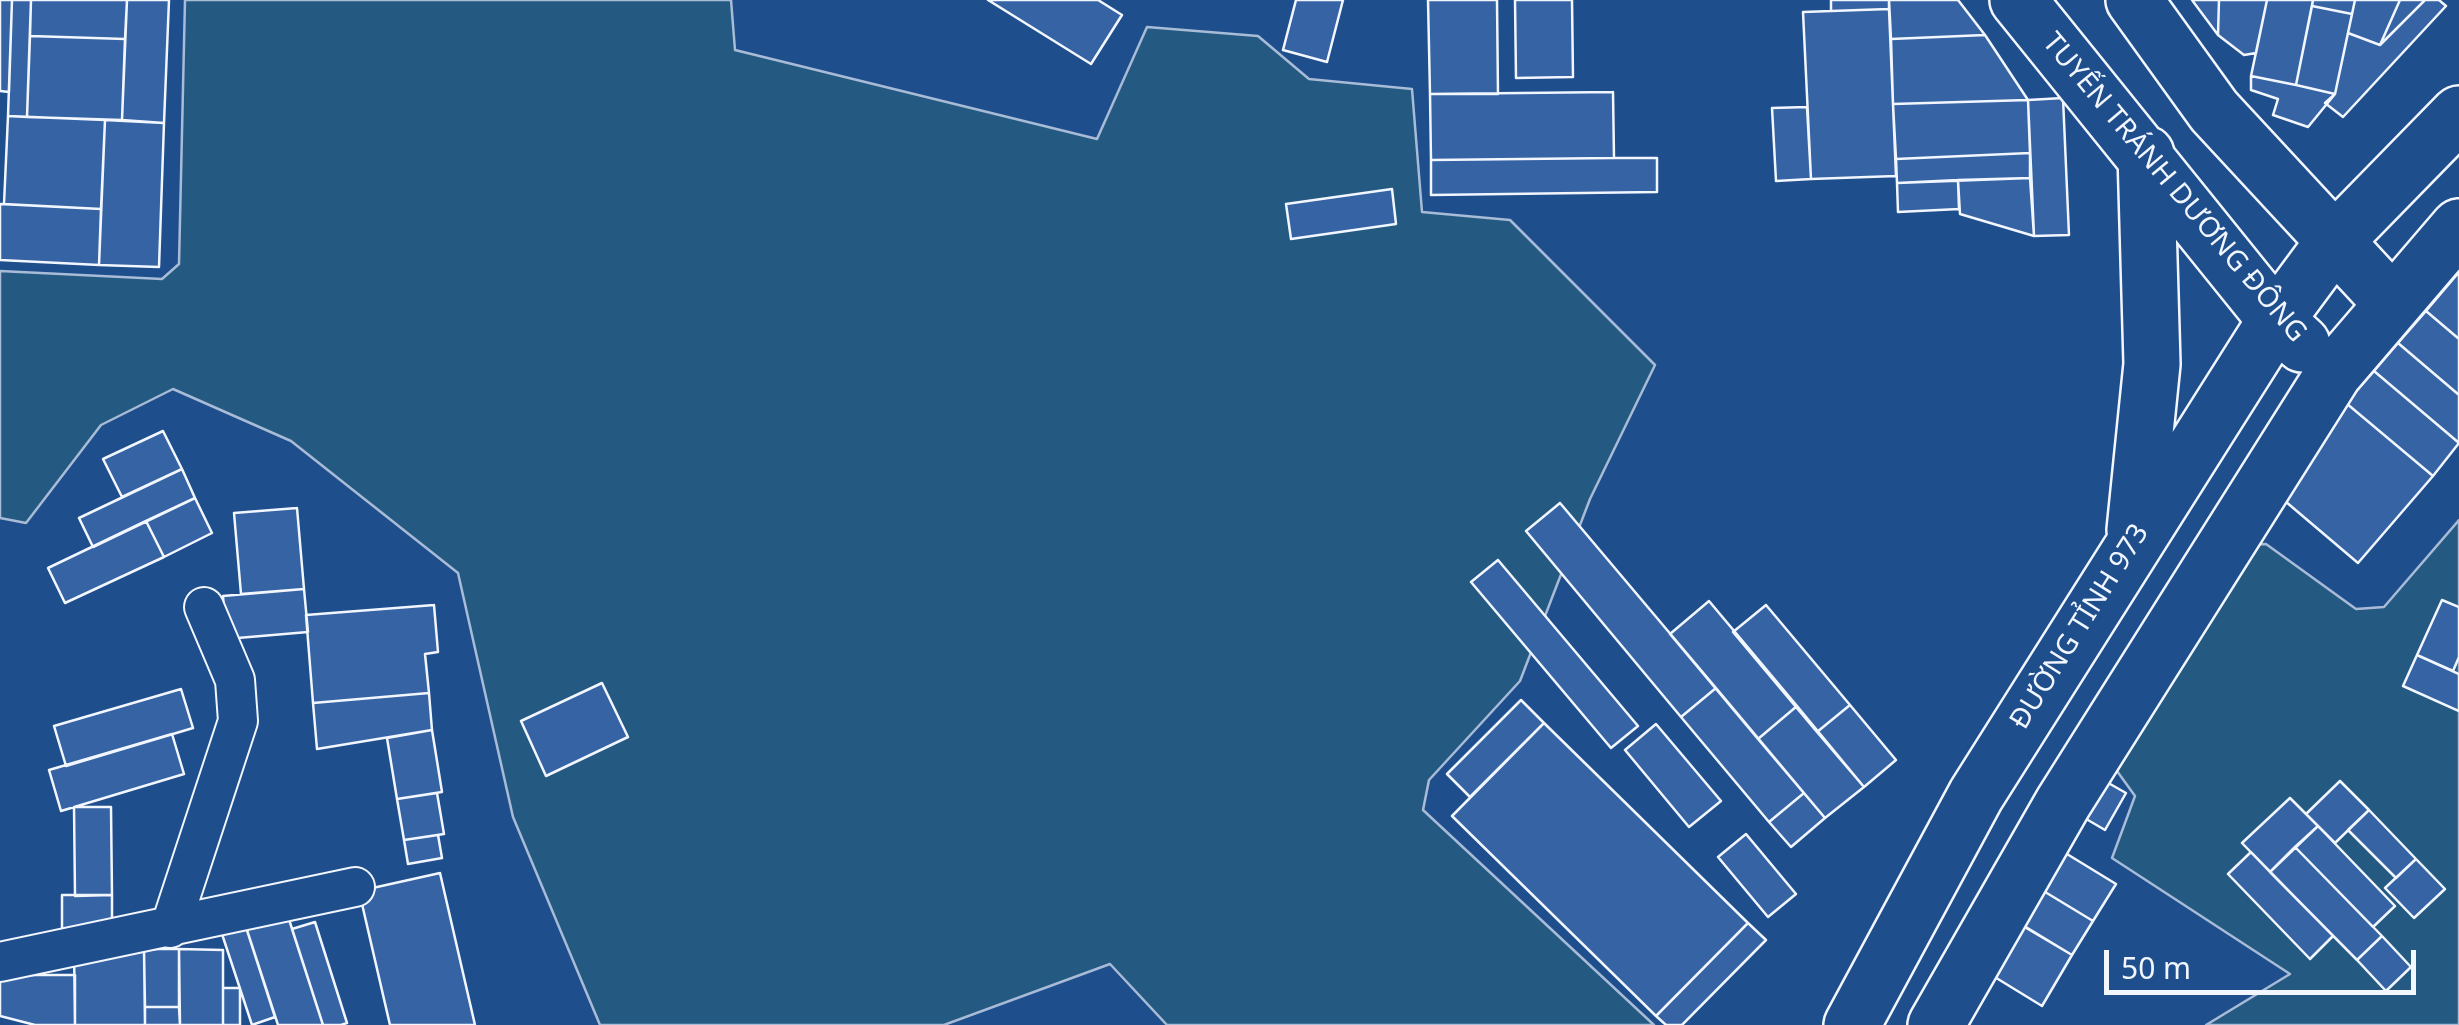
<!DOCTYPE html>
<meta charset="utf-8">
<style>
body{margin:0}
#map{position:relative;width:2459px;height:1025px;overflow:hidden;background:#1f4e8c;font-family:"Noto Sans",sans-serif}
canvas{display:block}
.scale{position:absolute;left:2104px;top:950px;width:312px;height:45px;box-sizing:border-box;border:5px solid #f2f6ff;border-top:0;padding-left:12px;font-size:30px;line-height:35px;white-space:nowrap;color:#f2f6ff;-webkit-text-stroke:8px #1f4e8c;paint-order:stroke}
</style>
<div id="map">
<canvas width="2459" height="1025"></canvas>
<div class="scale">50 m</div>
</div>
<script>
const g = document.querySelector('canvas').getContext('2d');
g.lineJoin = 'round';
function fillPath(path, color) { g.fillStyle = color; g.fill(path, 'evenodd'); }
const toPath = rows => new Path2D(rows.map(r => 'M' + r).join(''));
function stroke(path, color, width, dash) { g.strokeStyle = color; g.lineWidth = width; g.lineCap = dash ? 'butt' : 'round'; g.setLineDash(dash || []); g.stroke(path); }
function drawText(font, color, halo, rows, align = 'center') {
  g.font = font + ' "Noto Sans",sans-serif'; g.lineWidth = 8; g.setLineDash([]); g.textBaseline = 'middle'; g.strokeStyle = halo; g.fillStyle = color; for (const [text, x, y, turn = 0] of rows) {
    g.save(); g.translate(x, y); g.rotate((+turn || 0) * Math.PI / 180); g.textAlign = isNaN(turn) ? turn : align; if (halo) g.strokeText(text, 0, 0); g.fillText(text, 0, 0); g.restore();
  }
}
const green = toPath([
 [185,0,731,0,735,50,1097,139,1147,27,1258,36,1309,79,1412,89,1422,212,1510,220,1655,365,1590,499,1520,681,1429,780,1423,810,1654,1025,1167,1025,1110,964,944,1025,600,1025,513,817,458,573,291,441,173,389,101,425,26,523,0,518,0,271,162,279,179,264,185,0],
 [2459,520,2459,1025,2206,1025,2290,974,2112,858,2135,796,2117,771,2247,545,2266,544,2356,609,2384,607,2459,520]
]);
const building = toPath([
 [0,0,12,0,9,92,0,91,0,0],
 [12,0,31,0,27,117,8,116,12,0],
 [31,0,127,0,125,39,30,36,31,0],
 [127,0,169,0,164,123,122,120,127,0],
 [988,0,1098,0,1122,15,1091,64,988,0],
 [1296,0,1343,0,1327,62,1283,50,1296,0],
 [1428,0,1497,0,1498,94,1430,94,1428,0],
 [1515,0,1572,0,1573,77,1516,78,1515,0],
 [1831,0,1889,0,1889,9,1831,11,1831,0],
 [1889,0,1958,0,1985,35,1891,39,1889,0],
 [2192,0,2219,0,2218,35,2192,0],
 [2219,0,2267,0,2256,53,2244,55,2218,35,2219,0],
 [2267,0,2313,0,2296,85,2251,76,2267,0],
 [2313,0,2355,0,2352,14,2312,6,2313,0],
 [2355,0,2400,0,2380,45,2348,33,2355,0],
 [2400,0,2425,0,2380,45,2400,0],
 [2425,0,2439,0,2446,6,2343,117,2325,103,2335,94,2348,33,2380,45,2425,0],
 [2312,6,2352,14,2335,94,2296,85,2312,6],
 [1889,9,1896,176,1811,179,1803,12,1889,9],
 [1985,35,2028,100,1893,104,1891,39,1985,35],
 [30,36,125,39,122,120,27,117,30,36],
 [2251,76,2296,85,2335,94,2308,127,2273,115,2278,99,2251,90,2251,76],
 [1613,92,1614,158,1431,160,1430,94,1613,92],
 [2063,98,2069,235,2034,236,2028,100,2063,98],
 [2028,100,2030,153,1896,159,1893,104,2028,100],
 [1807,107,1811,179,1776,181,1772,108,1807,107],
 [8,116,105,120,101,209,4,204,8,116],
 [105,120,164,123,159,267,99,265,105,120],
 [2030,153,2030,178,1897,183,1896,159,2030,153],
 [1614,158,1657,158,1657,192,1431,195,1431,160,1614,158],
 [2030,178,2034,236,1960,214,1958,180,2030,178],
 [1958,180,1959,209,1898,212,1897,183,1958,180],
 [1392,189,1396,224,1291,239,1286,204,1392,189],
 [0,204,101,209,99,265,0,260,0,204],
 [2459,272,2459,339,2426,311,2459,272],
 [2426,311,2459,339,2459,395,2398,343,2426,311],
 [2398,343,2459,395,2459,443,2374,371,2398,343],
 [2374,371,2459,443,2433,476,2346,403,2374,371],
 [2346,403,2433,476,2358,563,2272,490,2346,403],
 [163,431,182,469,122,497,103,459,163,431],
 [182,469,195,498,93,547,79,518,182,469],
 [195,498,212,533,164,557,146,521,195,498],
 [1560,503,1716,688,1681,717,1526,531,1560,503],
 [297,508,304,589,241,594,234,513,297,508],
 [146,521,164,557,65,603,48,568,146,521],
 [1498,560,1638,726,1611,748,1471,582,1498,560],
 [304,589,308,632,226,639,223,596,304,589],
 [2442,600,2459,607,2459,657,2453,671,2417,655,2442,600],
 [1709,601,1797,706,1758,739,1670,634,1709,601],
 [434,605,438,652,425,654,429,693,313,703,306,615,434,605],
 [1766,605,1850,705,1817,732,1733,632,1766,605],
 [2417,655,2459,674,2459,711,2403,686,2417,655],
 [602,683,628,737,546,776,521,721,602,683],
 [1716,688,1804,793,1769,822,1681,717,1716,688],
 [181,689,193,728,66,766,54,726,181,689],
 [429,693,432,730,317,749,313,703,429,693],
 [1521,700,1544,723,1470,797,1447,774,1521,700],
 [1850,705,1896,760,1864,787,1817,732,1850,705],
 [1797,706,1864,787,1825,818,1758,739,1797,706],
 [1544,723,1748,923,1656,1016,1452,816,1544,723],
 [1656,724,1721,801,1689,827,1625,750,1656,724],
 [432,730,442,792,397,799,387,738,432,730],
 [172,734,184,774,61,811,49,770,172,734],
 [2096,776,2126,793,2105,830,2076,813,2096,776],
 [2340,781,2369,810,2335,843,2306,814,2340,781],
 [437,793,444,834,404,840,397,799,437,793],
 [1804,793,1825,818,1791,847,1769,822,1804,793],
 [2290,798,2318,826,2270,872,2242,843,2290,798],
 [74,807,111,807,112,895,75,896,74,807],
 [2369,810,2416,859,2396,878,2348,830,2369,810],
 [2318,826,2395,906,2373,927,2295,847,2318,826],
 [1746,834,1796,894,1768,917,1718,857,1746,834],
 [438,835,442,858,408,864,404,840,438,835],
 [2049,843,2116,884,2093,921,2027,881,2049,843],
 [2295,847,2382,936,2357,960,2270,872,2295,847],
 [2251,852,2333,936,2310,959,2228,874,2251,852],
 [2416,859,2445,889,2414,918,2385,888,2416,859],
 [440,873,475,1025,390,1025,359,891,440,873],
 [2027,881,2093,921,2072,955,2006,916,2027,881],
 [62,895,112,895,112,933,62,932,62,895],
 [285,907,323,1025,278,1025,244,921,285,907],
 [2011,918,2072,955,2042,1006,1980,968,2011,918],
 [244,921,275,1017,252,1025,220,928,244,921],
 [315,922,347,1023,341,1025,323,1025,292,929,315,922],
 [1748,923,1766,940,1682,1025,1666,1025,1656,1016,1748,923],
 [2382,936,2411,967,2386,991,2357,960,2382,936],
 [74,949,144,949,145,1025,75,1025,74,949],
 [144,949,179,949,179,1007,145,1007,144,949],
 [179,949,223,950,223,1025,180,1025,179,949],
 [0,975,75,975,75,1025,35,1025,0,1016,0,975],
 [223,988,240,988,240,1025,223,1025,223,988],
 [145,1007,179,1007,180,1025,145,1025,145,1007]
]);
const minor = toPath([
 [170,928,238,721,235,680,204,607],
 [0,962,355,887]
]);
const primary = toPath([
 [2018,0,2276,320,2302,344],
 [2134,0,2214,111,2391,302],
 [2135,530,2152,364,2146,154],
 [1852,1025,1976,795,2276,320,2333,243,2459,114],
 [1936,1025,2063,803,2334,373,2459,227]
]);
const streetNames = [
 ["TUYẾN TRÁNH DƯƠNG ĐÔNG",2174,188,50],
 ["ĐƯỜNG TỈNH 973",2080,627,-58]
];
fillPath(green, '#245a82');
stroke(green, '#a8bbd7', 2.5);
fillPath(building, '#3563a3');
stroke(building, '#f2f6ff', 2.5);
stroke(minor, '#f2f6ff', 42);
stroke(primary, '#f2f6ff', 60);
stroke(minor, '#1f4e8c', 38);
stroke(primary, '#1f4e8c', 55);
drawText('28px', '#f2f6ff', '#1f4e8c', streetNames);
</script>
